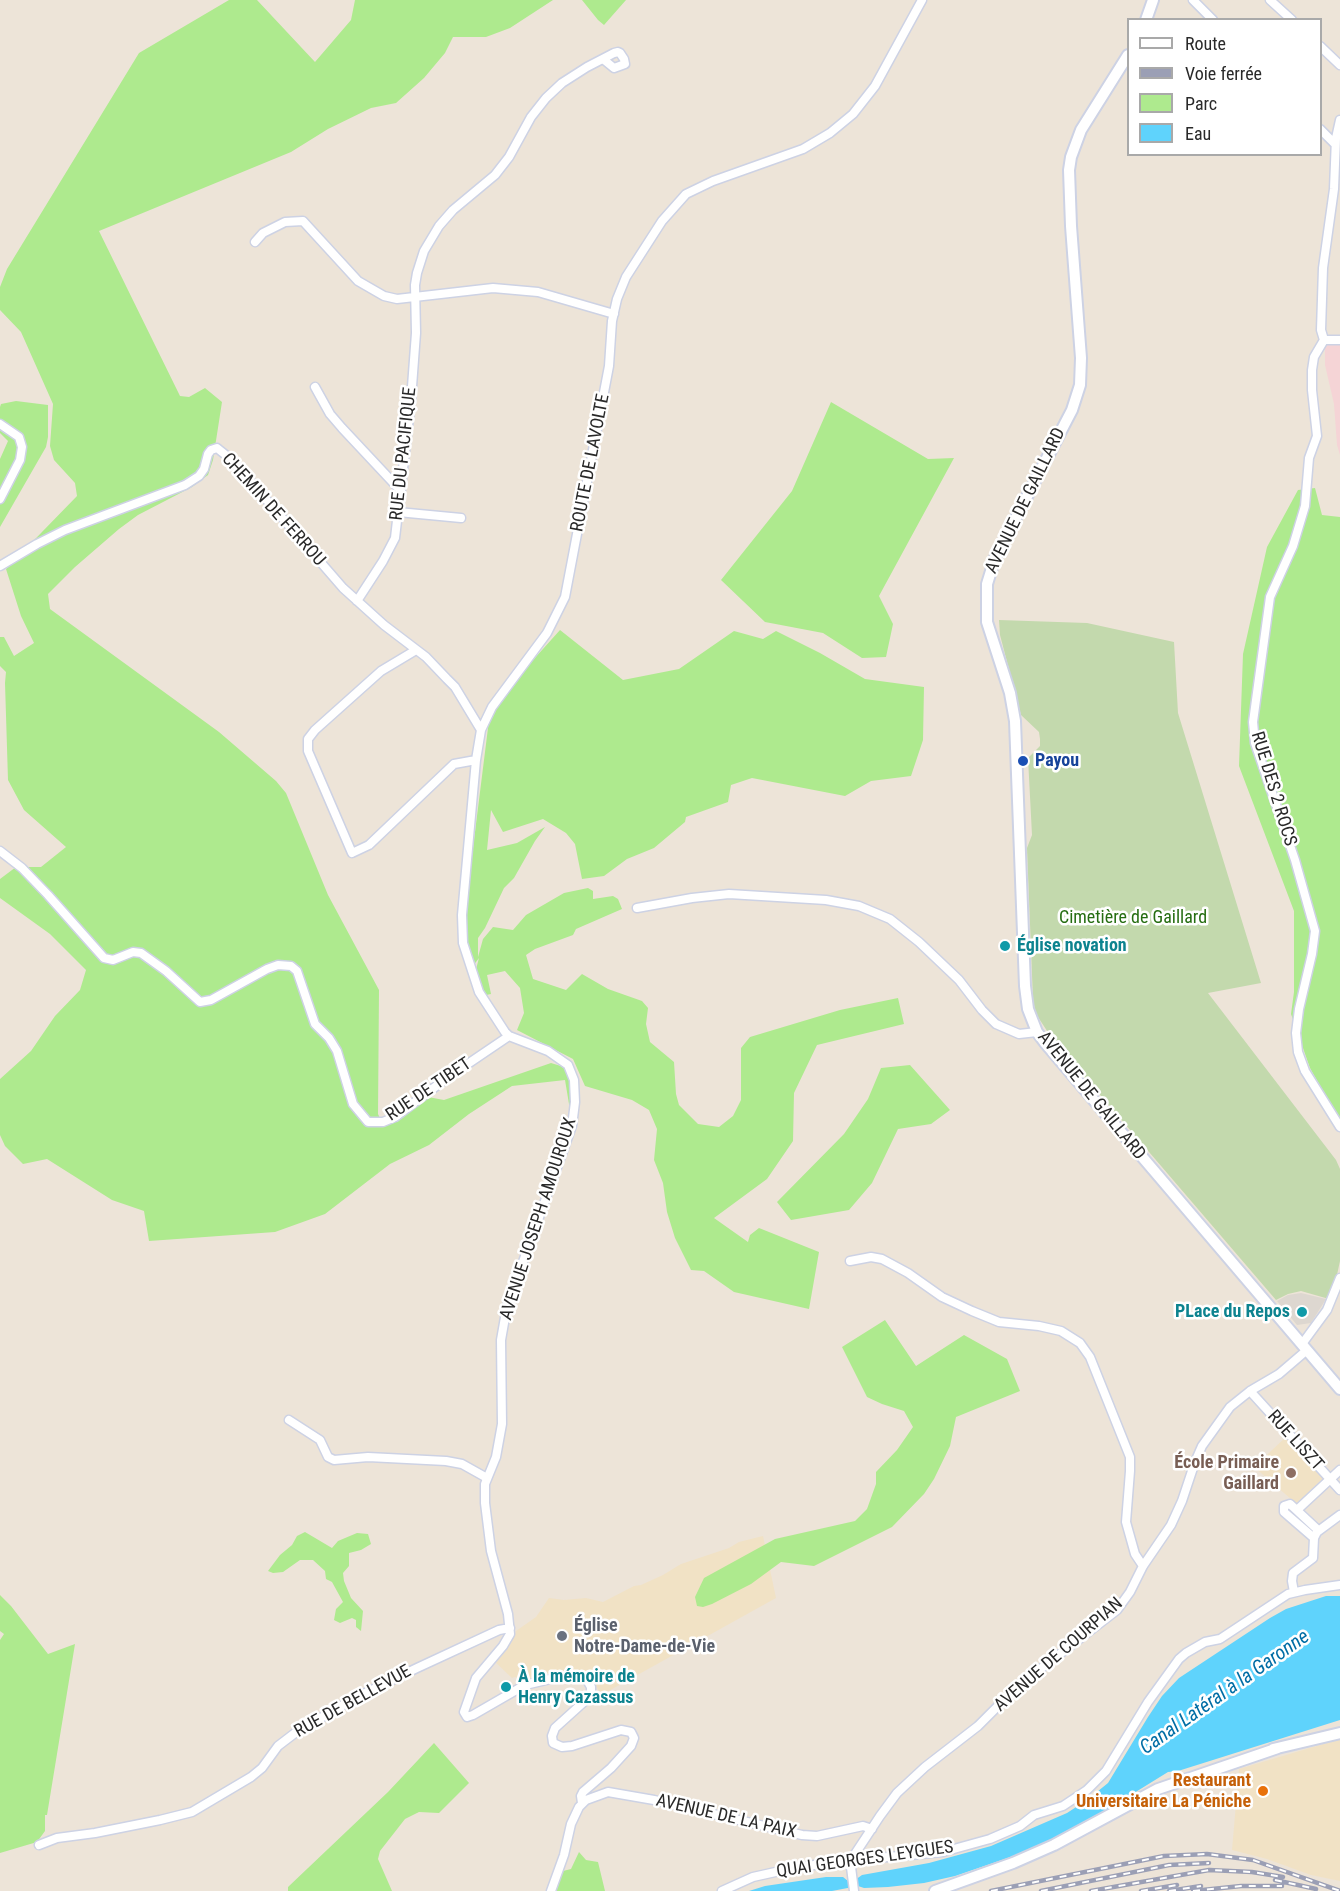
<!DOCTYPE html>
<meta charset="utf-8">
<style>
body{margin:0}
#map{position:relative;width:1340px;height:1891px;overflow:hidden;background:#ede4d8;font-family:"Roboto Condensed",sans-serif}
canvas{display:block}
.legend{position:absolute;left:1127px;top:18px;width:195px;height:138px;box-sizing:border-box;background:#fff;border:2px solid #a9a9a9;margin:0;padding:8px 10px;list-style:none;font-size:18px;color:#292929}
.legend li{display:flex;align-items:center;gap:12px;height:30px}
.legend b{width:30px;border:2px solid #a9a9a9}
</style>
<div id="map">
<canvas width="1340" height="1891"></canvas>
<ul class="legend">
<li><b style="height:8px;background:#fff"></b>Route</li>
<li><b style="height:8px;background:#9b9fb5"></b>Voie ferrée</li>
<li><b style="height:16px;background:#aeea8e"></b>Parc</li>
<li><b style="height:16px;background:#5fd3fc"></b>Eau</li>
</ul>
</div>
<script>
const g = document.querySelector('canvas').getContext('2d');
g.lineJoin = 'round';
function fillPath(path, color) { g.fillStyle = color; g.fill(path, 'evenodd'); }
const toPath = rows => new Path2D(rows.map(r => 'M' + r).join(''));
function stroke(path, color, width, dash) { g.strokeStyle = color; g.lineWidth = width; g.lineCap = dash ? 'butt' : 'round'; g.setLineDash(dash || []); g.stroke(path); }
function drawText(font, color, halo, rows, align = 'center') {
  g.font = font + ' "Roboto Condensed",sans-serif'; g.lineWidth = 5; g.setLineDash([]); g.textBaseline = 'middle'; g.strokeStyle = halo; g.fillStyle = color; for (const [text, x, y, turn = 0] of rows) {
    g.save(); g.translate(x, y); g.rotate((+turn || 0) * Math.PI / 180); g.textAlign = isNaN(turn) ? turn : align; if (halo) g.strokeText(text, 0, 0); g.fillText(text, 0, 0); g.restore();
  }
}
const education = toPath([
 [1287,1436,1327,1479,1299,1506,1254,1467],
 [763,1536,776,1598,605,1693,599,1691,592,1680,584,1674,577,1673,550,1675,518,1683,519,1678,515,1677,512,1678,494,1661,511,1643,516,1631,536,1617,549,1598,564,1600,586,1598,603,1602,634,1586,641,1585,663,1575,681,1564,729,1548,739,1542],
 [1340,1739,1340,1881,1311,1875,1267,1859,1232,1850,1239,1769]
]);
const medical = toPath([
 [1340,344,1340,455,1337,445,1334,404,1325,365,1325,345]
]);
const green = toPath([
 [229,0,257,0,315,62,351,20,355,0,553,0,510,28,486,37,453,37,445,53,424,78,396,103,371,108,328,129,291,152,99,231,180,396,189,397,205,388,222,402,213,460,208,475,192,487,138,515,119,529,75,567,48,594,50,609,219,732,276,781,286,793,328,895,379,990,378,1114,383,1125,399,1120,428,1097,444,1100,551,1063,564,1067,569,1076,572,1090,571,1116,565,1080,512,1086,469,1114,429,1145,390,1164,325,1214,275,1232,149,1241,144,1211,112,1200,47,1159,23,1164,5,1146,0,1135,0,1079,31,1051,55,1016,80,990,86,970,50,934,0,898,0,879,16,867,41,867,66,847,24,810,8,780,5,683,6,672,0,666,0,637,4,637,14,656,34,643,21,616,6,569,77,496,75,483,54,460,50,446,53,404,21,332,0,310,0,287,7,269,139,53],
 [582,0,626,0,604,25,598,20],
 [16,401,48,405,48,437,46,447,0,527,0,459,8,441,0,433,0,407,1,404],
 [831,402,928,459,954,458,879,596,893,624,886,657,862,658,823,633,765,622,721,580,792,491],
 [1315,488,1322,515,1340,517,1340,1122,1310,1068,1291,1014,1294,992,1294,911,1239,766,1243,654,1267,547,1298,490],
 [560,630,623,680,679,669,734,631,763,639,776,631,820,653,865,679,924,687,923,740,911,776,871,781,845,796,752,778,731,785,728,802,686,817,685,822,654,848,627,859,604,876,582,879,575,844,566,833,543,819,503,832,491,810,487,850,517,843,545,827,535,841,514,878,504,888,485,928,478,938,478,957,483,939,493,927,513,930,526,915,564,893,588,888,593,891,593,899,613,896,618,899,622,909,576,929,573,935,535,949,526,955,533,979,566,990,582,974,608,989,642,1001,648,1008,646,1024,650,1042,674,1062,676,1094,679,1105,698,1124,719,1127,733,1116,741,1100,741,1048,750,1037,840,1010,898,998,904,1024,817,1045,794,1093,793,1141,767,1179,714,1218,748,1242,750,1235,759,1228,819,1252,809,1309,734,1292,704,1271,691,1270,675,1238,667,1212,663,1183,654,1160,657,1129,649,1110,632,1100,585,1086,573,1059,517,1030,524,1013,520,988,505,971,487,975,491,994,486,995,475,973,479,958,473,966,465,939,468,888,489,720,498,704,525,669],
 [910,1065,950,1110,931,1124,898,1129,872,1183,849,1210,791,1220,777,1202,844,1134,868,1099,881,1068],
 [885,1320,916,1366,964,1335,1007,1359,1020,1391,956,1417,950,1446,934,1479,924,1494,892,1527,814,1566,781,1562,751,1584,712,1604,703,1607,697,1606,695,1597,704,1578,775,1539,855,1521,867,1509,876,1484,876,1472,897,1450,913,1427,904,1411,882,1404,867,1397,842,1347],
 [305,1532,332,1548,338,1541,357,1533,368,1534,371,1544,361,1550,349,1553,349,1566,343,1573,344,1581,351,1598,363,1611,361,1631,356,1627,356,1620,352,1618,340,1623,334,1620,336,1609,343,1602,332,1582,326,1579,325,1571,313,1560,300,1560,283,1572,273,1573,268,1571,280,1555,292,1545,297,1536],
 [0,1595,11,1606,48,1654,75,1644,47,1815,45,1815,45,1831,37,1842,0,1853,0,1640,4,1634,0,1631],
 [434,1743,469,1783,439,1813,419,1812,405,1819,380,1851,378,1859,392,1891,288,1891,288,1887,388,1792],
 [579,1852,586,1860,598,1862,605,1891,554,1891,563,1871,571,1869]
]);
const cemetery = toPath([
 [999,620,1087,623,1174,642,1178,713,1261,983,1208,993,1336,1160,1340,1169,1340,1261,1335,1284,1329,1299,1301,1291,1288,1294,1276,1300,1053,1040,1036,1014,1033,1000,1027,848,1032,835,1028,758,1040,746,1040,739,1039,732,1021,715,1000,635]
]);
const plaza = toPath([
 [1301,1293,1326,1299,1311,1323,1297,1325,1277,1301,1288,1295]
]);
const water = toPath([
 [1326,1596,1340,1596,1340,1720,1178,1771,1168,1772,1071,1832,1031,1850,955,1876,924,1883,888,1887,864,1888,858,1886,832,1891,749,1891,765,1886,826,1877,843,1877,848,1881,855,1880,862,1875,929,1863,991,1846,1067,1813,1087,1800,1108,1783,1148,1717,1162,1696,1179,1678,1270,1618,1286,1609]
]);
const minor = toPath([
 [1193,0,1213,20],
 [1270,0,1292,20],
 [1320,46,1340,65],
 [1320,129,1335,144],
 [255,242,263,233,285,222,303,221,358,281,384,296,397,299,493,288,538,292,614,314],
 [1324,340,1314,357,1312,370,1312,390,1317,436,1309,458,1305,506,1293,546,1270,597,1253,722,1255,743,1295,860,1315,931,1312,954,1299,1009,1296,1033,1298,1052,1305,1071,1340,1127],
 [1324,340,1321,330,1323,268,1334,189,1336,138,1340,120],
 [1324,340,1340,340],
 [315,387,330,414,342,428,401,491],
 [0,424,19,437,22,447,20,460,0,499],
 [398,512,461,518],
 [0,566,37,544,65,530,185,485,199,476,204,469,208,454,211,450,217,448,232,460,343,588,384,625,426,657,447,679,455,687,481,730],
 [357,601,383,561,395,538,411,400,416,333,415,285,417,273,424,251,439,226,453,210,495,175,509,157,531,117,546,98,562,83,587,67,614,53,618,52,620,53,624,59,625,64,614,68,603,59],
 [416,650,381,671,315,730,308,739,308,751,352,853,369,845,454,764,476,760],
 [0,851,22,868,48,895,104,958,113,960,133,952,141,953,166,971,200,1002,211,1000,267,969,278,965,291,966,297,971,315,1024,329,1038,337,1051,353,1104,368,1122,383,1122,395,1117,447,1078,509,1036],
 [637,908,692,898,729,894,826,900,859,906,890,919,919,942,959,980,982,1010,996,1024,1019,1034,1037,1032],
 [850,1261,871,1257,882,1259,908,1273,942,1297,972,1311,999,1322,1039,1326,1061,1331,1080,1343,1090,1357,1130,1457,1130,1471,1126,1522,1135,1554,1143,1566],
 [1302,1344,1327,1310,1340,1278],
 [1250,1391,1340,1490],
 [289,1420,320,1440,328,1457,334,1460,368,1457,446,1461,462,1464,487,1478],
 [1297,1510,1340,1470],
 [1314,1538,1284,1512,1284,1506,1290,1504,1318,1530],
 [1294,1592,1292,1581,1293,1573,1313,1558,1314,1538,1317,1532,1340,1515],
 [582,1803,581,1796,583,1792,611,1768,631,1746,634,1738,631,1732,621,1730,572,1746,562,1747,553,1743,552,1736,555,1728,586,1700,591,1693,591,1687,586,1678,581,1677,555,1678,525,1685,473,1715,467,1717,464,1712,476,1678,503,1646,510,1634,508,1614,491,1551,485,1503,485,1484,496,1457,502,1424,501,1340,507,1306,572,1126,575,1102,574,1080,568,1065,548,1051,509,1036,505,1032,479,992,463,943,462,915,476,760,481,730,492,707,547,633,565,597,609,366,612,321,617,299,626,277,662,221,686,194,713,181,803,149,830,133,853,114,875,86,922,0],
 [39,1845,57,1838,95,1833,160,1820,192,1812,251,1777,262,1768,278,1746,295,1733,355,1698,417,1668,499,1630,510,1628],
 [551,1891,564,1855,571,1824,579,1807,586,1800,608,1792,654,1800,802,1835,817,1836,863,1826,872,1829],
 [722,1891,753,1877,789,1869,833,1862,943,1852,990,1839,1020,1826,1034,1815,1063,1806,1087,1790,1106,1771,1148,1702,1179,1659,1186,1653,1205,1642,1220,1639,1288,1594,1305,1590,1340,1585],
 [854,1891,851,1867,853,1857,880,1816,897,1793,925,1767,978,1726,1017,1687,1117,1610,1130,1592,1143,1566,1171,1525,1182,1501,1195,1462,1202,1446,1230,1407,1250,1391,1279,1374,1307,1350]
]);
const tertiary = toPath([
 [1146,20,1153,0],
 [1128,55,1081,130,1071,157,1069,170,1071,226,1081,358,1080,385,1072,410,995,558,987,584,987,622,1010,693,1015,721,1025,986,1028,1009,1037,1032,1046,1044,1340,1389],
 [1273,1749,1340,1733],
 [935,1891,1013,1863,1054,1845,1158,1789,1278,1748]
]);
const rail = toPath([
 [1275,1880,1316,1889],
 [991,1891,1164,1856,1207,1854,1253,1860,1340,1891],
 [1041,1891,1169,1865,1209,1863],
 [1091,1891,1209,1870,1252,1872,1283,1877],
 [1141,1891,1177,1885],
 [1169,1891,1201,1886],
 [1193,1891,1241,1886,1282,1886]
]);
const markers = [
 [1023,761,6,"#1a4fb4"],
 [1005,946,6,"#0f9aa8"],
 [1302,1312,6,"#0f9aa8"],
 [1291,1473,6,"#8d6e63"],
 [562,1636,6,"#6b7280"],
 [506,1687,6,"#0f9aa8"],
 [1263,1791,6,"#e8710a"]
];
const streetNames = [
 ["RUE DU PACIFIQUE",404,454,-84],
 ["ROUTE DE LAVOLTE",591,463,-79],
 ["AVENUE DE GAILLARD",1026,501,-64],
 ["CHEMIN DE FERROU",273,510,48],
 ["RUE DES 2 ROCS",1273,789,73],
 ["RUE DE TIBET",429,1090,-34],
 ["AVENUE DE GAILLARD",1091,1096,51],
 ["AVENUE JOSEPH AMOUROUX",539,1219,-72],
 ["RUE LISZT",1295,1441,48],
 ["AVENUE DE COURPIAN",1059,1655,-41],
 ["RUE DE BELLEVUE",353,1702,-29],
 ["AVENUE DE LA PAIX",726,1817,13],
 ["QUAI GEORGES LEYGUES",865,1860,-8]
];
const transitNames = [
 ["Payou",1035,761]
];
const parkNames = [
 ["Cimetière de Gaillard",1133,918]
];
const cultureNames = [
 ["Église novation",1017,946],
 ["PLace du Repos",1290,1312,"right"],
 ["À la mémoire de",518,1677],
 ["Henry Cazassus",518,1698]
];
const educationNames = [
 ["École Primaire",1279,1463],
 ["Gaillard",1279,1484]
];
const worshipNames = [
 ["Église",574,1626],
 ["Notre-Dame-de-Vie",574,1647]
];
const foodNames = [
 ["Restaurant",1251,1781],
 ["Universitaire La Péniche",1251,1802]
];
const waterNames = [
 ["Canal Latéral à la Garonne",1225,1693,-35]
];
fillPath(education, '#f1e2c5');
fillPath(medical, '#f5d4d6');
fillPath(green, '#aeea8e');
fillPath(cemetery, '#c3d9ad');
fillPath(plaza, '#ddd7d0');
fillPath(water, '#5fd3fc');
stroke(minor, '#cdd2e4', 11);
stroke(tertiary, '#cdd2e4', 14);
stroke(minor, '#fff', 8);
stroke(tertiary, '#fff', 10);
stroke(rail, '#9b9fb5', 4.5);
stroke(rail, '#fff', 2, [7]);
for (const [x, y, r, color] of markers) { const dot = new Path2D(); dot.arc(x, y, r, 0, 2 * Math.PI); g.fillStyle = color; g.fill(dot); stroke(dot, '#fff', 2); }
drawText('18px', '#292929', '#fff', streetNames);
drawText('bold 18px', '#164399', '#fff', transitNames, 'left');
drawText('18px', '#256d11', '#fff', parkNames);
drawText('bold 18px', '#0d838f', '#fff', cultureNames, 'left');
drawText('bold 18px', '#785e54', '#fff', educationNames, 'right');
drawText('bold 18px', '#5b616d', '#fff', worshipNames, 'left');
drawText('bold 18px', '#c56008', '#fff', foodNames, 'right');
drawText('italic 20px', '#006da5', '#fff', waterNames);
</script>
